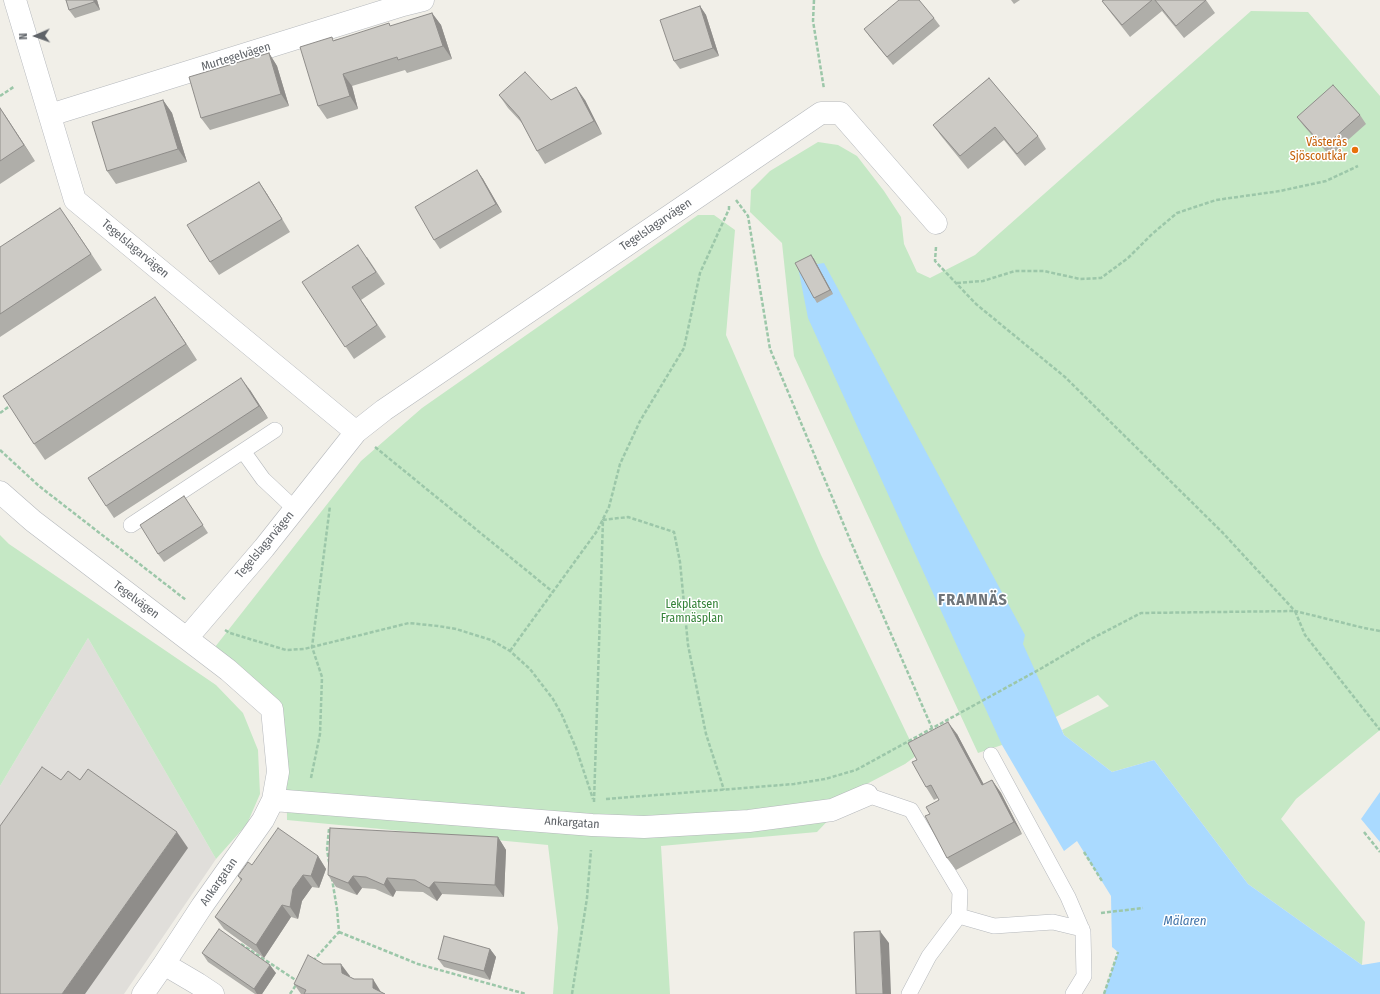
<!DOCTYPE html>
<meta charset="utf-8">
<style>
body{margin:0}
#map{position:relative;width:1380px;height:994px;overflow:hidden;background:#f1efe8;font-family:"Fira Sans Condensed",sans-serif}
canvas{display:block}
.north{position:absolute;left:16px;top:16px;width:40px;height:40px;-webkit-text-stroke:3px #fff;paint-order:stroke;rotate:268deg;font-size:11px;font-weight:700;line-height:16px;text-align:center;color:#5f6368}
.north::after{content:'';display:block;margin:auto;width:14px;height:18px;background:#5f6368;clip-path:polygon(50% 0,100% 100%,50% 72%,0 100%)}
</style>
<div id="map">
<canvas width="1380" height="994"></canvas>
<div class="north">N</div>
</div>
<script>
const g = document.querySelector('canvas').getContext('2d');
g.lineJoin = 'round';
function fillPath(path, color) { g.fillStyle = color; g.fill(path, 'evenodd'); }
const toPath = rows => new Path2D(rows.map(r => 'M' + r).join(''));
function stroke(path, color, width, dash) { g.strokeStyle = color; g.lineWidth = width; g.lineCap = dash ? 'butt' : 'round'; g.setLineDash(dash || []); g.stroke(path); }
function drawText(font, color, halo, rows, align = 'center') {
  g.font = font + ' "Fira Sans Condensed",sans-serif'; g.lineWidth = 3; g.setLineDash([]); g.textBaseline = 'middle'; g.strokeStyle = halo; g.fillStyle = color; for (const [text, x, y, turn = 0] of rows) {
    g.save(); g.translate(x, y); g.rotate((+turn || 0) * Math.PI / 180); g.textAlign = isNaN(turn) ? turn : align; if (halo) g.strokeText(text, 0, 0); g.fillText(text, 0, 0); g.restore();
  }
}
const industrial = toPath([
 [88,638,216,859,124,994,0,994,0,786]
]);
const green = toPath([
 [1251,11,1308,12,1380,96,1380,730,1296,799,1281,819,1365,922,1362,965,1248,884,1154,760,1112,772,1064,735,1062,730,1109,706,1098,695,1002,745,978,753,794,356,782,243,750,212,751,190,770,171,818,142,838,145,857,156,884,191,901,217,904,244,917,272,930,278,975,255],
 [698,215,714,215,735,230,726,335,821,555,917,755,905,764,859,788,817,832,661,846,670,994,553,994,558,928,548,845,287,820,286,748,215,647,361,461,422,408],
 [0,535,9,544,216,685,243,713,258,750,260,794,247,824,216,859,88,638,0,786]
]);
const water = toPath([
 [824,263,1025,635,1023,644,1064,735,1112,772,1154,760,1248,884,1362,965,1380,962,1380,994,1104,994,1118,952,1112,947,1111,896,1077,841,1064,851,1002,745,808,318,798,267],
 [1380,792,1380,842,1361,819]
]);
const path = toPath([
 [814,0,813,21,824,89],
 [0,96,15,86],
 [736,200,748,216,770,349,851,542,932,728],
 [936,247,935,261,976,304,1065,377,1223,533,1295,611,1364,628,1380,631],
 [957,283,983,281,1015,271,1044,271,1080,279,1101,278,1128,258,1152,234,1177,213,1216,200,1280,191,1326,181,1358,166],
 [0,413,11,405],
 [375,447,553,592],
 [0,450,39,486,186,600],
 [225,630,230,633,286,650,304,649,409,623,438,626,456,629,491,640,510,651,530,669,553,699,562,715,576,748,593,799],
 [510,651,597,531,609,507,620,464,640,421,684,348,700,273,729,209,729,205],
 [311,778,320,734,322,677,312,647,330,506],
 [606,799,794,784,825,779,856,770,1042,668,1091,639,1141,613,1295,611,1305,635,1380,730],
 [594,802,603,520,628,517,674,532,680,562,688,645,706,734,724,790],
 [329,829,327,849,329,862],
 [1364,832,1380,852],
 [1084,852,1102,881],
 [1101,913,1143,908],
 [339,932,418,964,526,994],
 [241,944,297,981],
 [313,961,339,932,337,909,332,879],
 [290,994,296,985],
 [572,994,587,898,591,850],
 [1104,994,1118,952]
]);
const service = toPath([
 [243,451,263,479,295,509],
 [131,525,275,430],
 [991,755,1068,897,1083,932,1084,976,1073,994],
 [867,795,911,810,960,892,959,916,929,956,909,994],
 [959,916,994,926,1053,922,1082,929]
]);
const minor = toPath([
 [15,0,75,200,356,432],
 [50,115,403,5,423,0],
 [0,492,33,521,228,670,272,709,278,772,273,800,263,820,202,906,164,964,143,994],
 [187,638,264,548,356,432,384,410,821,113,840,113,936,223],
 [273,800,592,825,644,827,749,821,832,810,867,795],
 [164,964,198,984,213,994]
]);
const wall = toPath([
 [66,0,97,0,100,10,75,18,69,10],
 [1011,0,1020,0,1014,4],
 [1104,0,1206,0,1215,13,1184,38,1162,11,1130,37,1111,13,1102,1],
 [700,6,706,15,719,56,680,69,674,61],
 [432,13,441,25,452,59,407,73,405,70,352,86,358,109,327,119,318,106,334,40,391,26],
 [934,18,940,26,893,65,870,37,864,29],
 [269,53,277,66,289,106,210,130,201,118],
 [989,78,1038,136,1046,149,1025,166,1004,140,968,169,942,137,933,125],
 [499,95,551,100,585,100,602,134,545,164,537,151,522,123,508,108],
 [163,100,172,113,187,162,116,184,107,171],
 [0,108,35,161,0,184],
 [1360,115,1366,124,1330,156,1303,125,1297,117],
 [477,170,483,179,502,212,440,249,434,240],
 [259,182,267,194,290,232,219,275,210,262],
 [71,224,102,270,0,337,0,247],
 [811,255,814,259,833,294,817,303,814,298],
 [367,257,385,284,361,300,386,337,354,359,302,282],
 [155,297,197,360,45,460,34,444],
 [250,390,268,418,114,518,106,506],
 [184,496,208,533,164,562,158,554],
 [957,734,984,785,992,780,1001,793,1022,834,956,870,947,858,930,814,939,800,938,798,934,800,926,787,917,760],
 [498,837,506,850,504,897,442,894,437,901,423,892,396,891,393,897,375,889,362,888,357,895,336,887,328,875],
 [318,856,326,869,319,888,312,887,302,901,298,919,291,917,264,958,224,929,215,917,241,881,238,876,252,865],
 [490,949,496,957,490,980,444,967,438,959],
 [202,953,276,973,262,994,255,994,208,962],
 [323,964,350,976,350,977,385,994,301,994,294,984]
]);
const shadedWall = toPath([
 [94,0,97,0,100,10,94,2],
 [700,6,706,15,719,56,713,48],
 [432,13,441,25,452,59,443,46],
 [269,53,277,66,289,106,281,94],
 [343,74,352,86,358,109,350,96],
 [576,87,585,100,602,134,594,121],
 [163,100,172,113,187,162,178,149],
 [0,108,5,115,35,161,24,145],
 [477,170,483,179,502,212,496,204],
 [259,182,267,194,290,232,282,219],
 [60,208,71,224,102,270,91,254],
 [811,255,814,259,833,294,830,290],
 [155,297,166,313,197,360,186,344],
 [241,378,250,390,268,418,259,406],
 [948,722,957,734,991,798,982,785],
 [992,780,1001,793,1022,834,1014,822],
 [177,832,188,848,85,994,62,994],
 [498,837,506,850,504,897,495,885],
 [318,856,326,869,319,888,311,876],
 [303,875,312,887,302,901,298,919,290,907,293,889],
 [353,876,362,888,357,895,348,883],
 [387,878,396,891,393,897,384,885],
 [434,882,442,894,437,901,429,888],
 [282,905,291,917,264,958,256,945],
 [880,931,889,943,891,994,883,994],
 [490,949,496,957,490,980,484,971],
 [341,964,350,976,350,985,342,973],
 [270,965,276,973,262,994,257,994,254,989],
 [373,979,381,992,381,994,373,988]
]);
const building = toPath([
 [66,0,94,0,94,2,69,10,66,0],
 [899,0,919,0,934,18,887,57,864,29,899,0],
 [1104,0,1152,0,1122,25,1102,1,1104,0],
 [1155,0,1206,0,1176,26,1155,0],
 [700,6,713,48,674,61,660,20,700,6],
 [432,13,443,46,398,60,397,57,343,74,350,96,318,106,300,47,332,37,333,41,389,23,390,26,432,13],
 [269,53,281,94,201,118,189,77,269,53],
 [525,72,551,100,576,87,594,121,537,151,519,117,499,95,525,72],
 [989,78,1038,136,1017,154,995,127,960,156,933,125,989,78],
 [1333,85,1360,115,1324,147,1297,117,1333,85],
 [163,100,178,149,107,171,92,122,163,100],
 [0,108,24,145,0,161,0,108],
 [477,170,496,204,434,240,415,207,477,170],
 [259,182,282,219,210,262,187,225,259,182],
 [60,208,91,254,0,314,0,247,60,208],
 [358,245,376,272,352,287,377,325,345,347,302,282,358,245],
 [811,255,830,290,814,298,795,263,811,255],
 [155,297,186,344,34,444,3,396,155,297],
 [241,378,259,406,106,506,88,478,241,378],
 [184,496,203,525,158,554,140,525,184,496],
 [948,722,982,785,992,780,1014,822,947,858,925,816,930,814,926,807,939,800,931,785,926,787,912,762,917,760,908,743,948,722],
 [42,767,61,780,68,771,80,780,88,769,177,832,62,994,0,994,0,826,42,767],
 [278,828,318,856,311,876,303,875,293,889,290,907,282,905,256,945,215,917,242,879,238,876,248,862,252,865,278,828],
 [330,828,498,837,495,885,434,882,429,888,415,880,387,878,384,885,366,877,353,876,348,883,328,875,330,828],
 [219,929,270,965,254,989,202,953,219,929],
 [880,931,883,994,856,994,854,932,880,931],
 [444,936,490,949,484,971,438,959,444,936],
 [308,955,323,964,341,964,342,973,354,979,373,979,373,988,385,994,304,994,306,990,294,984,308,955]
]);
const markers = [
 [1355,150,4,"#e8710a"]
];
const streetNames = [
 ["Murtegelvägen",236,57,-17],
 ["Tegelslagarvägen",656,225,-34],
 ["Tegelslagarvägen",135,249,40],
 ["Tegelslagarvägen",265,545,-50],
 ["Tegelvägen",136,600,37],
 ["Ankargatan",572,823,4],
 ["Ankargatan",219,882,-55]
];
const foodNames = [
 ["Västerås",1347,143],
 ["Sjöscoutkår",1347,157]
];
const parkNames = [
 ["Lekplatsen",692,605],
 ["Framnäsplan",692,619]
];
const waterNames = [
 ["Mälaren",1185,921]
];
const districtNames = [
 ["FRAMNÄS",973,601]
];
fillPath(industrial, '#e0deda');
fillPath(green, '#c5e8c5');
fillPath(water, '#aadaff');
stroke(service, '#b5b8bc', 16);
stroke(minor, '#b5b8bc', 23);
stroke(path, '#9cc7a9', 2.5, [4, 2]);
stroke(service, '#fff', 15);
stroke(minor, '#fff', 22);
fillPath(wall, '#afaea9');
fillPath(shadedWall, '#8f8d8a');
fillPath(building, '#cccac5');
stroke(building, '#8f8d8a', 1);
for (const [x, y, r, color] of markers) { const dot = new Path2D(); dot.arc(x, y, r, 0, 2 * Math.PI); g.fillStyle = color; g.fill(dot); stroke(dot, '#fff', 1.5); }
drawText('12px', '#5f6368', '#fff', streetNames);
drawText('12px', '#c56008', '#fff', foodNames, 'right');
drawText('12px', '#348238', '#fff', parkNames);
drawText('italic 13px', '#4174aa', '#fff', waterNames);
g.letterSpacing = '1px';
drawText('bold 16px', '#70757a', '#fff', districtNames);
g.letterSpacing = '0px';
</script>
